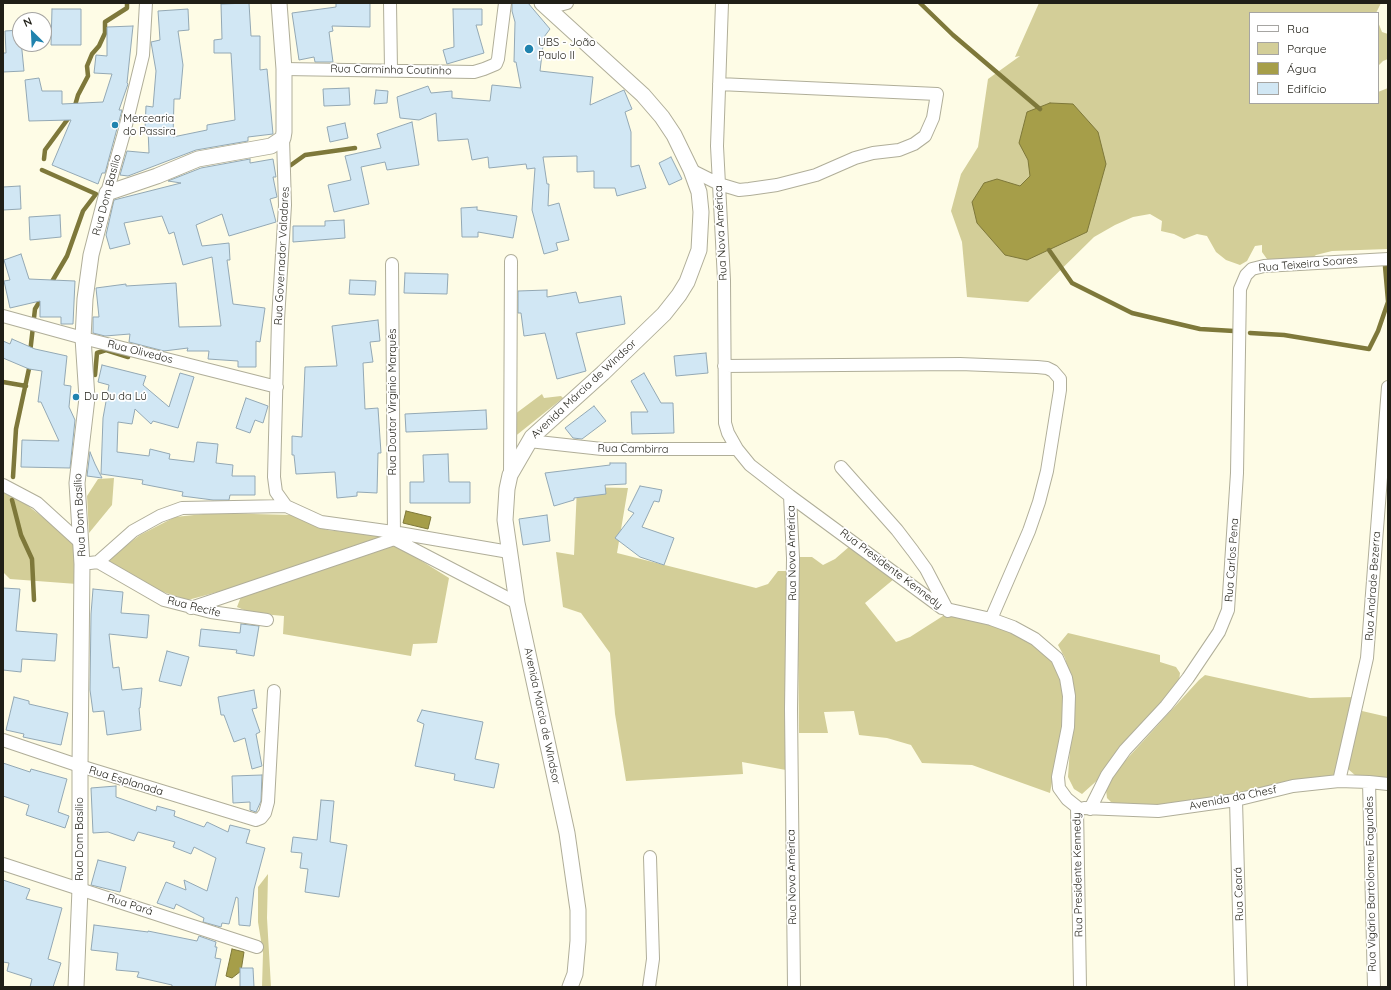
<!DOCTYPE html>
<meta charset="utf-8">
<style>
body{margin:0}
#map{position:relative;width:1391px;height:990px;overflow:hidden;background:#fefce6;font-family:Quicksand,sans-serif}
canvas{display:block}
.frame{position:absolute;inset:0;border:4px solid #201f17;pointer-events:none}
.legend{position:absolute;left:1249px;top:12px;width:130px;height:92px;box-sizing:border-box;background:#fff;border:1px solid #a6a5a2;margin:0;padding:5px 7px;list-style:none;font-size:12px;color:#201f17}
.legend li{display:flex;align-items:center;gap:8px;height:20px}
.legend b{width:20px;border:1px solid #a6a5a2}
.north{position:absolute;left:12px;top:12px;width:40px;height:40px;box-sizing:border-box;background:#fff;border:1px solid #a6a5a2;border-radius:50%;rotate:336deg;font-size:11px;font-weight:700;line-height:16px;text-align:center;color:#201f17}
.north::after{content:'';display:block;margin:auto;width:14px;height:18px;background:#2083ae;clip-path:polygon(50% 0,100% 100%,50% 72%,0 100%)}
</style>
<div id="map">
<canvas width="1391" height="990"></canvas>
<div class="frame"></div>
<ul class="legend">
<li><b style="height:5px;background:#fff"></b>Rua</li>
<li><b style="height:11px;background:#d3ce98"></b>Parque</li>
<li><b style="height:11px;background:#a69e49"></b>Água</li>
<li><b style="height:11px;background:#d1e7f4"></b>Edifício</li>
</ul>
<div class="north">N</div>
</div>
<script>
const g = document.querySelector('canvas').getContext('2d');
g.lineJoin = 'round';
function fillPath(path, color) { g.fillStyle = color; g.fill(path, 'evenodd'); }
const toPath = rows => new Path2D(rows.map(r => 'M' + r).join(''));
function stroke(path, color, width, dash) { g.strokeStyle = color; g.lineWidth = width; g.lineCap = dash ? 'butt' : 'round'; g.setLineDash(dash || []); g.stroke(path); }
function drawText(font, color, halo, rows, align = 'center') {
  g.font = font + ' Quicksand,sans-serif'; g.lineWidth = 3.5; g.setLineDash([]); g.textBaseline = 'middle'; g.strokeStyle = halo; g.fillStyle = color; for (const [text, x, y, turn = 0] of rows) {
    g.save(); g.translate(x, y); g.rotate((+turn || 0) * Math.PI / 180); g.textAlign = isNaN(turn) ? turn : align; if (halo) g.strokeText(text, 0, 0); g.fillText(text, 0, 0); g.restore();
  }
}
const green = toPath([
 [1039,3,1381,3,1376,13,1250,13,1250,103,1378,103,1378,92,1388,88,1388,249,1332,251,1316,255,1311,259,1294,258,1280,262,1267,259,1262,252,1262,245,1255,246,1247,261,1240,265,1226,260,1216,252,1207,236,1197,234,1184,239,1174,234,1161,231,1162,221,1150,214,1133,217,1115,225,1094,237,1028,302,967,297,962,242,951,211,961,174,978,147,988,79,1020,56,1015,57],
 [1378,22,1382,32,1388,34,1388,59,1383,61,1378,66],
 [542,394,544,398,561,396,563,398,508,442,507,420],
 [114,478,112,505,89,533,87,496,98,479],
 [577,487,628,488,617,553,756,588,768,584,778,571,787,571,786,770,742,762,743,774,626,781,615,714,610,653,581,613,563,607,556,552,574,555],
 [3,491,9,491,76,543,77,584,10,579,3,572],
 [213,513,293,515,327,530,378,535,387,539,258,581,188,600,157,590,103,563,140,535,175,517],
 [396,545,449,578,437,643,413,644,411,656,283,634,284,616,251,613,237,607,242,594],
 [850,546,894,579,865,603,896,642,910,637,946,614,1015,632,1053,659,1067,699,1050,793,972,765,922,763,911,745,887,738,859,735,854,711,824,712,828,733,799,733,797,557,812,557,823,565,835,559],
 [1068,633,1160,655,1160,662,1176,667,1180,673,1179,681,1102,776,1082,794,1074,789,1068,777,1073,703,1071,681,1065,658,1058,645],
 [1205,675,1310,698,1355,697,1336,776,1249,795,1163,805,1120,806,1111,802,1107,798,1106,790,1115,772,1199,680],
 [1362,711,1388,717,1388,779,1356,776,1348,769,1346,762,1347,751],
 [268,874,267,918,271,987,262,987,263,953,258,922,258,887]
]);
const water = toPath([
 [1050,103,1073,104,1098,132,1106,164,1087,232,1027,260,1005,255,977,223,972,202,984,183,997,179,1020,186,1030,176,1028,160,1019,143,1027,112,1050,103],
 [406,511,431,517,428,529,403,523,406,511],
 [232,949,244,952,241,971,232,978,226,976,232,949]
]);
const stream = toPath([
 [920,3,953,35,1040,109],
 [74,109,78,95,88,76,87,66,92,54,99,46,105,33,105,22,127,8,127,3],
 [44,159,45,150,70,116],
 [291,165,305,155,355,148],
 [42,170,96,194,83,211,67,256,50,285],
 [1049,250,1072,283,1132,313,1200,329,1234,331],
 [1385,266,1388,301],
 [1250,333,1284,335,1369,349,1378,331,1388,302],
 [30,353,35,309,43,296],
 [95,375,97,353,106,350,128,357],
 [3,382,26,386],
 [13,477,16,429,30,364],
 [12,500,21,535,32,559,34,600]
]);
const building = toPath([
 [249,3,251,36,260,36,260,70,267,69,273,134,248,137,248,141,196,150,128,176,120,175,127,151,149,153,148,129,145,129,146,106,153,107,156,71,151,42,160,40,158,11,188,9,189,30,178,31,183,65,180,99,174,99,173,137,207,130,207,125,235,120,231,53,214,53,214,40,222,39,221,4,249,3],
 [336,3,370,3,370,27,332,26,333,31,329,32,333,62,315,62,314,57,299,60,292,13,336,7,336,3],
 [512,3,528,3,550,29,544,37,540,71,593,77,590,105,624,90,632,109,625,112,631,132,631,167,639,165,646,188,617,196,615,188,594,188,594,171,577,172,577,156,543,157,547,184,549,184,548,206,559,203,569,240,556,243,558,250,544,254,532,210,535,168,527,169,526,164,489,168,488,157,472,160,468,139,438,141,436,113,419,120,400,118,397,97,428,86,431,93,452,91,452,98,490,101,492,85,521,88,516,62,514,62,515,22,512,11,512,3],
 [52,9,81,9,81,45,51,45,52,9],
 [453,9,482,9,482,25,476,25,484,53,447,64,443,50,454,47,453,9],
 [133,26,127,83,128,84,119,110,122,110,105,173,102,173,98,184,52,165,71,120,29,121,25,80,39,78,42,91,62,91,62,104,103,102,112,74,94,73,96,55,107,56,107,27,133,26],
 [20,30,24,71,3,72,3,53,6,53,5,31,20,30],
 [349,88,350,105,324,106,323,89,349,88],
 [376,90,388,91,387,103,374,104,376,90],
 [412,122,419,165,387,170,385,162,361,167,369,204,334,212,328,185,351,180,345,156,381,148,377,134,412,122],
 [345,123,348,138,330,142,327,127,345,123],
 [671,157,682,179,669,185,659,163,671,157],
 [250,159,250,163,273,159,276,177,273,177,277,197,270,199,276,222,229,236,222,214,196,225,202,246,229,243,230,260,227,260,233,304,265,308,260,342,256,341,256,367,238,367,238,361,208,359,209,351,187,351,188,348,164,351,129,342,130,334,105,336,93,333,93,317,99,317,96,288,126,284,126,286,176,283,179,327,221,326,212,257,183,265,174,232,169,234,162,216,124,223,130,244,110,249,106,235,114,200,181,183,168,181,201,168,250,159],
 [20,186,21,209,3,210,3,187,20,186],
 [477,207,477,210,517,216,513,238,478,232,478,237,462,237,461,208,477,207],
 [60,215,61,237,30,240,29,217,60,215],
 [344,220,345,238,293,242,293,226,325,226,325,221,344,220],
 [21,254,29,279,75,281,73,324,61,324,61,317,40,317,40,301,10,308,4,281,10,280,4,260,21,254],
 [405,273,448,274,447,294,404,293,405,273],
 [350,280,376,281,375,295,349,294,350,280],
 [547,290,547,297,576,292,579,303,621,296,625,324,576,333,586,371,557,379,545,333,524,336,521,313,518,313,518,291,547,290],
 [378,320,380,341,370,342,373,362,363,363,365,409,378,408,381,453,378,453,377,493,357,492,357,496,337,498,335,472,296,474,294,455,292,455,292,436,302,437,305,367,337,366,332,326,378,320],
 [12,339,35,349,67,356,64,385,71,386,69,407,75,420,70,468,21,467,22,440,59,441,41,402,38,402,42,371,29,369,3,358,3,341,10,344,12,339],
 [706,353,708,373,676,376,674,356,706,353],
 [102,365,146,376,143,385,169,407,180,373,194,377,178,428,153,421,151,424,135,409,132,424,118,422,117,452,149,456,150,449,170,454,169,459,194,462,197,442,218,444,216,463,233,465,232,476,255,476,255,495,230,495,229,500,213,500,182,496,183,492,142,484,143,480,101,474,103,418,109,385,98,382,102,365],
 [644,373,661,403,673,403,674,433,632,434,631,412,648,412,631,381,644,373],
 [246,398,268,406,263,423,255,420,250,433,236,428,246,398],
 [594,406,606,421,582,439,573,438,565,428,594,406],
 [486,410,487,429,406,432,405,414,486,410],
 [90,452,95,464,102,478,87,476,90,452],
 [448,454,449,482,470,482,470,503,410,503,410,482,424,482,423,455,448,454],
 [610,463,626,463,626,484,605,485,606,494,574,498,574,500,554,506,545,473,610,465,610,463],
 [640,486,662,490,659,502,654,501,642,527,674,538,664,565,640,557,615,538,634,513,628,510,640,486],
 [547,515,550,541,523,545,519,519,547,515],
 [3,588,20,589,16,631,57,634,55,661,22,659,21,672,3,670,3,588],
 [93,589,123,592,121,613,149,615,147,638,109,634,113,668,119,667,122,690,142,688,140,708,139,708,141,730,107,735,104,711,93,712,90,690,91,614,93,589],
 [241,624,259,626,254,656,236,653,237,650,199,646,201,629,240,633,241,624],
 [167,651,189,657,181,686,159,681,167,651],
 [254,690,257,708,252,709,260,732,256,734,262,766,252,769,245,738,234,742,224,715,221,715,218,697,254,690],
 [14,697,29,701,29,704,68,713,61,745,23,737,24,734,6,730,14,697],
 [422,710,483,722,475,759,499,764,494,788,454,780,455,774,415,766,424,724,417,721,422,710],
 [3,763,30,772,31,769,67,779,58,812,69,816,65,828,26,815,29,805,3,796,3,763],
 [262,775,261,801,256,812,250,810,250,802,233,803,232,776,262,775],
 [116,786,116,797,156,811,157,806,175,811,174,816,204,827,207,822,228,832,230,825,250,830,246,843,265,848,254,889,250,926,239,925,238,898,236,897,229,924,222,923,221,927,203,922,204,918,176,904,174,909,157,903,166,882,186,890,184,880,207,891,216,858,194,847,191,854,173,847,175,842,138,832,134,841,108,832,93,833,91,788,116,786],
 [321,800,334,801,330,842,347,845,339,897,305,892,308,869,300,868,302,853,291,852,293,837,317,840,321,800],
 [98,860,126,867,120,892,91,885,98,860],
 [3,880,30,889,26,899,62,908,48,959,61,963,53,987,30,987,32,979,7,971,9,963,3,962,3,880],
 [94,925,148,932,148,931,197,941,199,936,216,942,215,947,217,947,215,958,221,959,215,987,172,987,172,985,137,977,139,972,116,970,118,953,91,950,94,925],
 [240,968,253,968,254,987,240,987,240,968]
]);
const minor = toPath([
 [390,3,391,70],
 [722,3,717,146,724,280,725,423,728,433,737,449,750,465,790,496,793,558,791,709,794,987],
 [548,8,567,3],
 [284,69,474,72,484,69,496,64,498,59,505,3],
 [283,138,285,205,278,320,274,477,276,492,286,506],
 [691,170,719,184,739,190,749,189,777,185,816,175,855,158,873,153,899,150,914,144,925,136,933,118,937,94,719,84],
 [107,193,124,133,143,55,146,3],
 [392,264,394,538],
 [3,316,83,338,277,387],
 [724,366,960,364,1037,367,1047,368,1053,371,1060,379,1060,390,1047,471,1039,502,1029,531,991,619],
 [529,441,602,449,737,449],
 [841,467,897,530,913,551,926,569,948,611],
 [510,475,511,261],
 [3,485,37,503,82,544],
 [790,496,942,608,991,619,1013,627,1035,639,1057,658,1066,678,1069,696,1068,727,1058,777,1059,788,1067,799,1077,807,1080,987],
 [98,562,133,531,160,516,182,508,286,506,321,522,393,532,509,552],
 [90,563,98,562,164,600,211,612,267,620],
 [191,608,394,539,517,603],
 [3,740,80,766,256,820,261,818,265,813,268,802,274,691],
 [1339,781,1367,658,1388,387],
 [1369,782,1374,987],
 [1236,800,1241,987],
 [1084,808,1158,811,1236,800,1293,786,1339,781,1369,782,1388,784],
 [1090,809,1107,775,1125,750,1166,706,1188,678,1219,632,1228,610,1237,473,1240,289,1246,275,1252,269,1264,266,1388,259],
 [3,864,257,947],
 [649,987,653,959,650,857]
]);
const tertiary = toPath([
 [542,3,643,95,662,117,674,135,691,170,699,192,701,212,699,250,687,282,679,295,664,314,603,373,532,437,510,475,507,489,505,520,517,603,567,833,578,910,578,941,575,974,570,987],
 [76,987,80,889,80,766,82,564,77,483,87,398,83,338,85,299,91,255,107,193,157,176,198,159,271,146,283,138,284,132,284,69,279,3]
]);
const markers = [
 [529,49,5,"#2083ae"],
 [115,125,4,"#2083ae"],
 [76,397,4,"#2083ae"]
];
const poiNames = [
 ["UBS - João",538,43],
 ["Paulo II",538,56],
 ["Mercearia",123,119],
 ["do Passira",123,132],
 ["Du Du da Lú",84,397]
];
const streetNames = [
 ["Rua Carminha Coutinho",391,70,1],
 ["Rua Dom Basílio",107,195,-75],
 ["Rua Nova América",721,233,-93],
 ["Rua Governador Valadares",282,256,-87],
 ["Rua Teixeira Soares",1308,264,-5],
 ["Rua Olivedos",140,352,14],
 ["Avenida Márcia de Windsor",584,389,-43],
 ["Rua Doutor Virginio Marquês",393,402,-90],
 ["Rua Cambirra",633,449,1],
 ["Rua Dom Basílio",80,515,-93],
 ["Rua Nova América",792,553,-91],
 ["Rua Carlos Pena",1232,560,-86],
 ["Rua Presidente Kennedy",891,569,37],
 ["Rua Andrade Bezerra",1373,586,-86],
 ["Rua Recife",194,607,14],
 ["Avenida Márcia de Windsor",542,716,78],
 ["Rua Esplanada",126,781,17],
 ["Avenida da Chesf",1233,798,-11],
 ["Rua Dom Basílio",80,839,-90],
 ["Rua Presidente Kennedy",1078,875,-91],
 ["Rua Nova América",792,877,-91],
 ["Rua Vigário Bartolomeu Fagundes",1371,884,-91],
 ["Rua Ceará",1239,894,-92],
 ["Rua Pará",130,905,18]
];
fillPath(green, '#d3ce98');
fillPath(water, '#a69e49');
stroke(water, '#7e783a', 1);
stroke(stream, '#7e783a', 4.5);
fillPath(building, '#d1e7f4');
stroke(building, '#93a8b4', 1);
stroke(minor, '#b0ae99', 14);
stroke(tertiary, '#b0ae99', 17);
stroke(minor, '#fff', 12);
stroke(tertiary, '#fff', 15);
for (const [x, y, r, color] of markers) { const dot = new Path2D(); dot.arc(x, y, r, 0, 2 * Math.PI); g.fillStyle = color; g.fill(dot); stroke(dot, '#fff', 1.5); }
drawText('11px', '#201f17', '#fff', poiNames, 'left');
drawText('11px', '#201f17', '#fff', streetNames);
</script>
